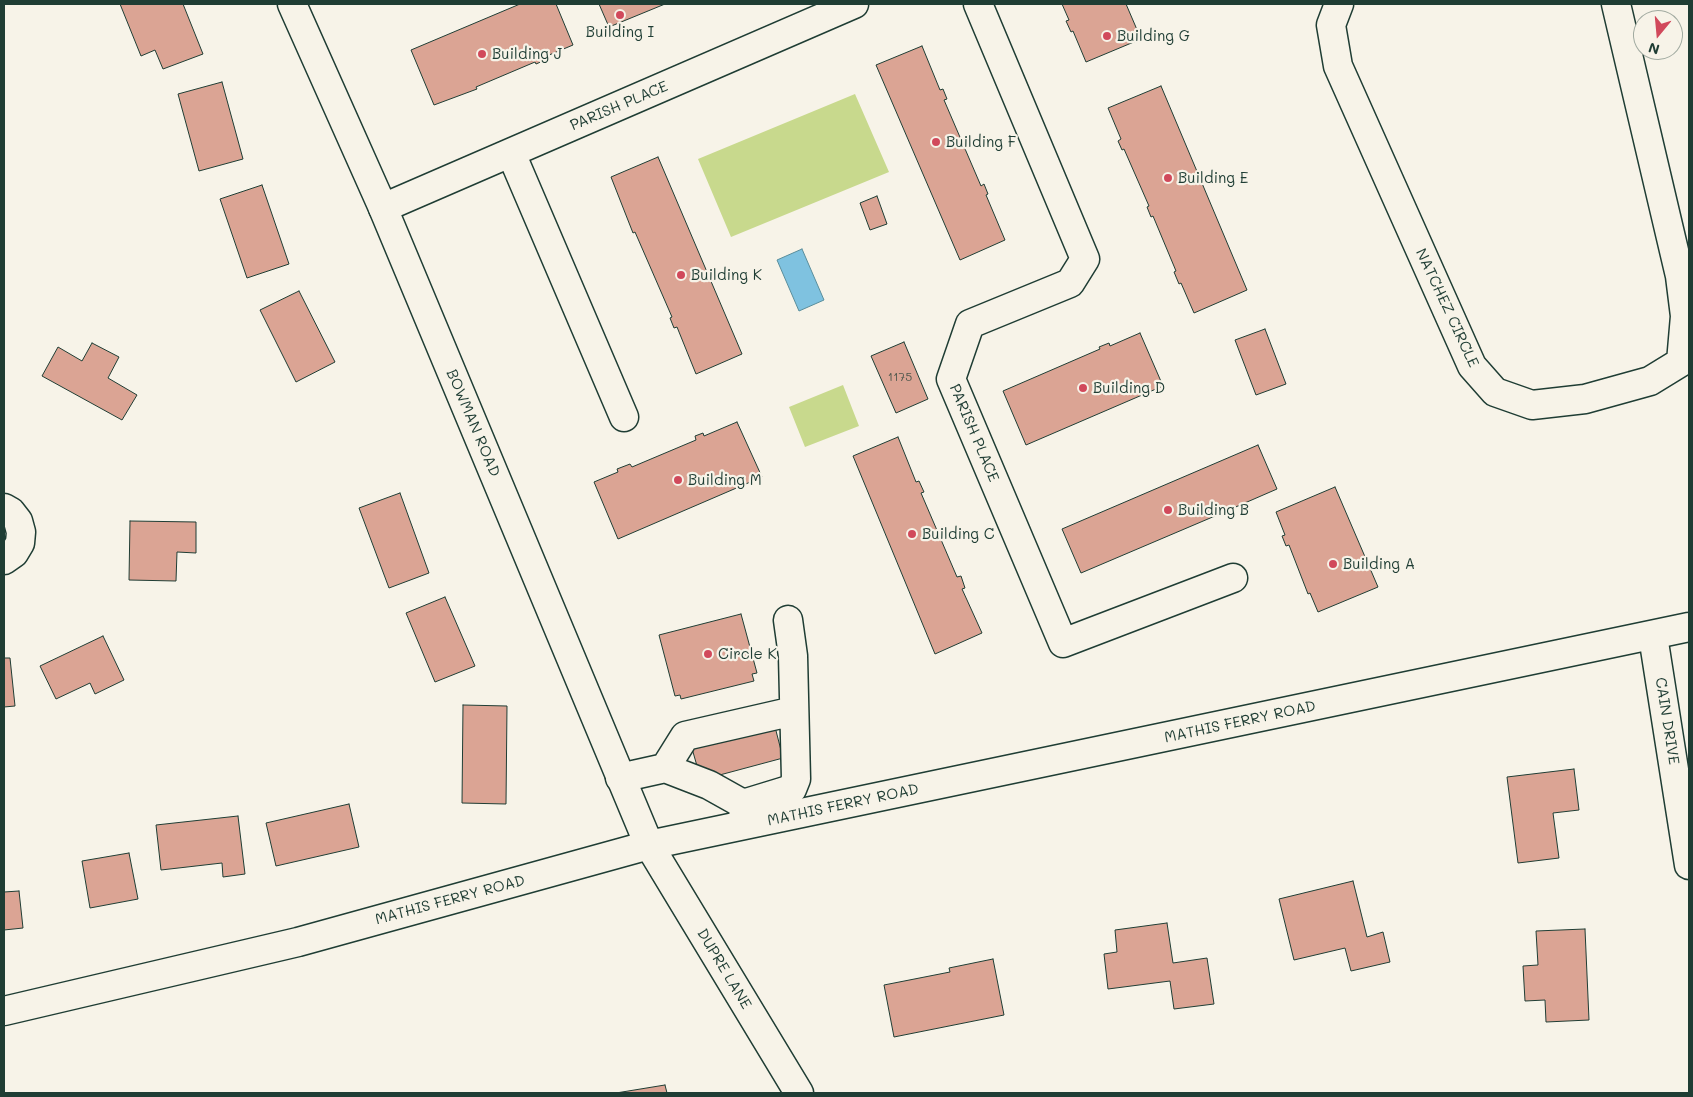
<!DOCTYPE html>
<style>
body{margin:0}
#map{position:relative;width:1693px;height:1097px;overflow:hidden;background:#f7f3e8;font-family:Mali,sans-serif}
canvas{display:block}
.frame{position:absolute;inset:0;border:5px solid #1f3d34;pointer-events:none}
.north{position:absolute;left:1633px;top:10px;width:50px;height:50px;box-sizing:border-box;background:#f7f3e8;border:1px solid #a1aaa0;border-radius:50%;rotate:197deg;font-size:14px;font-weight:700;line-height:20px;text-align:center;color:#1f3d34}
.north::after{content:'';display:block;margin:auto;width:18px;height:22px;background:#d1495b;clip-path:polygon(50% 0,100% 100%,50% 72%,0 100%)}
</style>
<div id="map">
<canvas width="1693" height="1097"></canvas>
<div class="frame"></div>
<div class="north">N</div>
</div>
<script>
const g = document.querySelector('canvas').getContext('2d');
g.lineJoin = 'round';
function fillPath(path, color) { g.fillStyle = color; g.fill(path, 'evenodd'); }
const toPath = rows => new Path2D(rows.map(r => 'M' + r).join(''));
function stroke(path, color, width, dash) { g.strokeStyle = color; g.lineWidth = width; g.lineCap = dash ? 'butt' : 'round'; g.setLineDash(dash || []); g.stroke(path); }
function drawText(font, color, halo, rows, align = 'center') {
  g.font = font + ' Mali,sans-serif'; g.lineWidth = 4.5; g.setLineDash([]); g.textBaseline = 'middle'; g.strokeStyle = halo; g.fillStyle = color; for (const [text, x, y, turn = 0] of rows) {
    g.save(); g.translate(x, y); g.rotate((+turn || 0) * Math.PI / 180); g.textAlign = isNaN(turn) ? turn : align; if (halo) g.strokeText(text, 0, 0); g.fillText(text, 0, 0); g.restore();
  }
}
const green = toPath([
 [855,94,889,172,731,237,698,159],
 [843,385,859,426,805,447,789,407]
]);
const water = toPath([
 [802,249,824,300,799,311,777,260,802,249]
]);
const building = toPath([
 [120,4,183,4,203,54,163,69,155,50,141,56,120,4],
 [520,4,556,4,573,45,542,58,543,61,536,64,535,62,476,87,477,89,434,105,411,50,520,4],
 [599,4,665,4,609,27,599,4],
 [1062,4,1126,4,1141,39,1086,62,1073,31,1071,32,1066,21,1069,20,1062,4],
 [922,46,940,90,943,89,947,99,944,100,981,186,984,184,988,194,986,195,1005,240,960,260,876,65,922,46],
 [222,82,243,159,199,171,178,94,222,82],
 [1161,86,1247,290,1194,313,1181,283,1179,284,1174,272,1176,271,1153,216,1151,217,1147,207,1149,206,1124,149,1122,150,1118,141,1121,139,1108,108,1161,86],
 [658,157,742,354,696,374,677,327,674,328,670,318,672,317,635,232,633,233,611,177,658,157],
 [262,185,289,264,247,278,220,199,262,185],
 [877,196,887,224,870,230,860,203,877,196],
 [299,291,335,362,296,382,260,310,299,291],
 [1265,329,1286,384,1256,395,1235,340,1265,329],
 [1140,333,1163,386,1026,445,1003,391,1100,349,1099,347,1109,343,1110,346,1140,333],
 [904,342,928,399,896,413,871,356,904,342],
 [92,343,119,357,108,378,137,395,122,420,42,376,58,347,82,361,92,343],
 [737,422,762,477,618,539,594,482,618,472,617,469,630,464,632,467,696,440,695,436,703,433,704,436,737,422],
 [898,437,916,482,919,481,924,492,921,493,957,577,961,576,965,588,962,589,982,633,935,654,853,456,898,437],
 [1258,445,1277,489,1231,509,1232,511,1223,515,1222,513,1081,573,1062,529,1258,445],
 [1335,487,1378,587,1318,612,1310,593,1308,594,1289,545,1286,546,1282,536,1285,535,1276,512,1335,487],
 [400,493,429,573,389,588,359,508,400,493],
 [130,521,196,522,196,553,177,552,176,581,129,580,130,521],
 [445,597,475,666,435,682,406,613,445,597],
 [741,614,757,673,752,674,754,681,681,699,680,695,675,696,659,635,741,614],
 [103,636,124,680,95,694,90,683,56,699,40,666,103,636],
 [4,658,10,658,15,706,4,707,4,658],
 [463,705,507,706,506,804,462,803,463,705],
 [774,723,783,758,701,780,691,745,774,723],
 [1574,769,1579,810,1553,813,1559,858,1518,863,1507,777,1574,769],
 [349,804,359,847,276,866,266,823,349,804],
 [238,816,245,874,223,877,222,863,161,870,156,825,238,816],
 [129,853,138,899,90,908,82,861,129,853],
 [1353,881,1367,937,1383,932,1390,962,1351,971,1345,948,1294,960,1279,899,1353,881],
 [19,891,23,928,4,930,4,892,19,891],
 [1167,923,1173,963,1207,958,1214,1004,1174,1009,1170,981,1108,989,1104,954,1117,952,1115,930,1167,923],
 [1585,929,1589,1020,1546,1022,1545,1000,1525,1001,1523,966,1538,965,1536,931,1585,929],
 [993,959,1004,1015,894,1037,884,985,950,972,949,968,993,959],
 [665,1085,667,1093,616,1093,665,1085]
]);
const minor = toPath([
 [978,4,1085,259,1070,283,970,324,951,379,1063,643,1233,578],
 [1339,4,1331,25,1338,66,1472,366,1495,392,1532,405,1585,399,1650,381,1681,362,1685,316,1680,276,1616,4],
 [511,153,624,417],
 [383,208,854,4],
 [4,508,11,512,18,521,21,532,20,543,14,553,4,560],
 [1653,636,1689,865],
 [665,768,685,736,794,711],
 [620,778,665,768,709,785,743,804,744,821],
 [743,804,792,789,796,779,793,656,788,620],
 [649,845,799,1093]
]);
const major = toPath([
 [292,4,383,208,649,845],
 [4,1011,298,942,649,845,1689,627]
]);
const markers = [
 [620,15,5,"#d1495b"],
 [1107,36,5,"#d1495b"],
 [482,54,5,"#d1495b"],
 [936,142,5,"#d1495b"],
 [1168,178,5,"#d1495b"],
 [681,275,5,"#d1495b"],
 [1083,388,5,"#d1495b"],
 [678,480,5,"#d1495b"],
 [1168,510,5,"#d1495b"],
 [912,534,5,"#d1495b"],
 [1333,564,5,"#d1495b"],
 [708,654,5,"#d1495b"]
];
const numberNames = [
 ["1175",900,377]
];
const poiNames = [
 ["Building I",620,32,"center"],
 ["Building G",1117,36],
 ["Building J",492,54],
 ["Building F",946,142],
 ["Building E",1178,178],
 ["Building K",691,275],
 ["Building D",1093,388],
 ["Building M",688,480],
 ["Building B",1178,510],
 ["Building C",922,534],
 ["Building A",1343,564],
 ["Circle K",718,654]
];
const streetNames = [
 ["PARISH PLACE",619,106,-23],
 ["NATCHEZ CIRCLE",1447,308,65],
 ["BOWMAN ROAD",473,423,67],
 ["PARISH PLACE",974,433,67],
 ["CAIN DRIVE",1667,721,81],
 ["MATHIS FERRY ROAD",1240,722,-12],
 ["MATHIS FERRY ROAD",843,805,-12],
 ["MATHIS FERRY ROAD",450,900,-15],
 ["DUPRE LANE",724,969,59]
];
fillPath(green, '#c8d98d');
fillPath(water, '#7fc2e0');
stroke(water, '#598d9b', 1);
fillPath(building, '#dba494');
stroke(building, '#1f3d34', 1);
stroke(minor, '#1f3d34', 31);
stroke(major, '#1f3d34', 31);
stroke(minor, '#f7f3e8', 28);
stroke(major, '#f7f3e8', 28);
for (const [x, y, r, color] of markers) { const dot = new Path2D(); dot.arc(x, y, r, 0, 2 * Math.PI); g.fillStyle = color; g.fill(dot); stroke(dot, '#f7f3e8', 2); }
drawText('12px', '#4e574c', null, numberNames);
drawText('15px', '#1f3d34', '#f7f3e8', poiNames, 'left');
drawText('15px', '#1f3d34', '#f7f3e8', streetNames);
</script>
